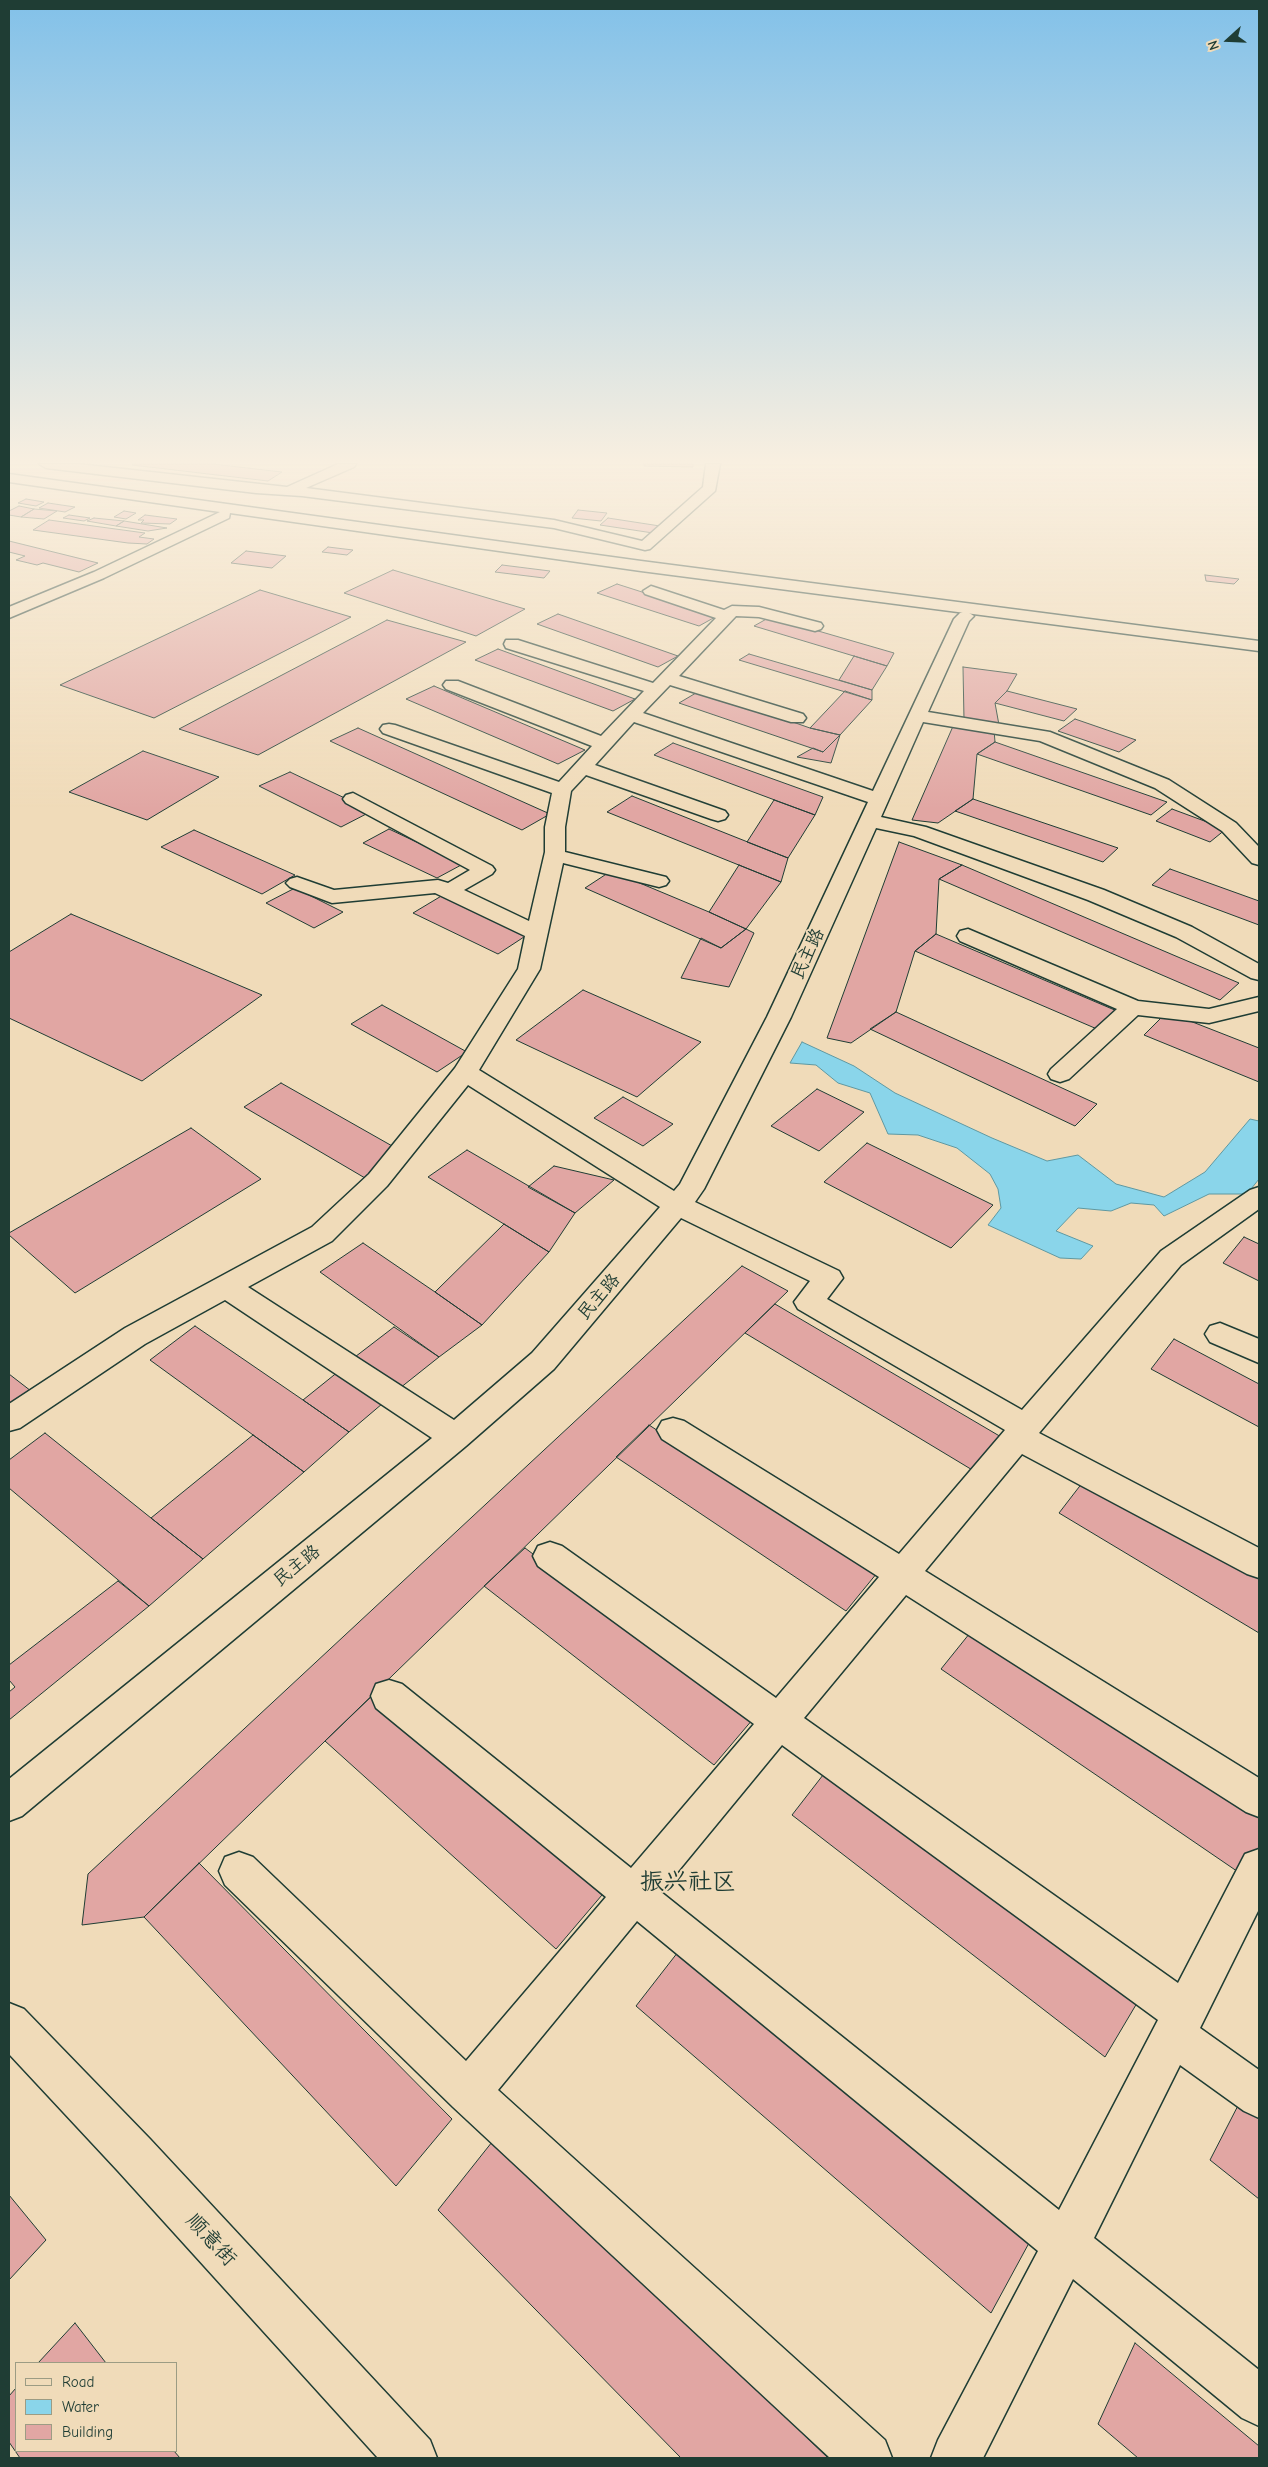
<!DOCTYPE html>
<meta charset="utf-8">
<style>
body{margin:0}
#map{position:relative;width:1268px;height:2467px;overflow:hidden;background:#f0dbb9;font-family:"Comic Neue",sans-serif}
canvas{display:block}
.frame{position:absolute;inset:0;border:10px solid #1f3d34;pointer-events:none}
.legend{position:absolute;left:15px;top:2362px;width:162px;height:90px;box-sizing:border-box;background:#f0dbb9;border:1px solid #9c9c84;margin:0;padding:6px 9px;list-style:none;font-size:15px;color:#1f3d34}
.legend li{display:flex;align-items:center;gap:10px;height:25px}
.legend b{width:25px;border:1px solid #9c9c84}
.north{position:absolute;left:1203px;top:15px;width:50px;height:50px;-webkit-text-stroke:4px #f0dbb9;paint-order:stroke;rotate:250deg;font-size:14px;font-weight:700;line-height:20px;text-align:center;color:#1f3d34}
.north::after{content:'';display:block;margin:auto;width:18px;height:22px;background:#1f3d34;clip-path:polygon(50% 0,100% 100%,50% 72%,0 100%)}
</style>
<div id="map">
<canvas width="1268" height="2467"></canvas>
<div class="frame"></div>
<ul class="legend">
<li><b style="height:6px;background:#f0dbb9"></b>Road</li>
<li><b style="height:14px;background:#8ad5ea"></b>Water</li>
<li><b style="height:14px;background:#e1a6a3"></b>Building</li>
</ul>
<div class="north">N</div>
</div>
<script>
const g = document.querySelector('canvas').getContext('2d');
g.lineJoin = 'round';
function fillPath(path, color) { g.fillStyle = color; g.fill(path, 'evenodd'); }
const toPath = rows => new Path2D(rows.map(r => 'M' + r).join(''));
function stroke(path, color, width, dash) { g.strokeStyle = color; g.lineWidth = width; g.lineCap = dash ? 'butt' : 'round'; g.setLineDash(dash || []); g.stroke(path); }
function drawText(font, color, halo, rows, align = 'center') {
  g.font = font + ' "Comic Neue","LXGW WenKai TC",sans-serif'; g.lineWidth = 4; g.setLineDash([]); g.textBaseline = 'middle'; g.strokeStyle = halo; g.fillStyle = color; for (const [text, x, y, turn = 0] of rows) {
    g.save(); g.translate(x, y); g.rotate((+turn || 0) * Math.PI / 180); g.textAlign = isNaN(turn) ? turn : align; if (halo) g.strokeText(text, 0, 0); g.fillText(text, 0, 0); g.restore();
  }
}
const water = toPath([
 [802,1042,854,1066,895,1093,992,1138,1047,1161,1078,1155,1116,1184,1164,1197,1205,1172,1250,1119,1259,1121,1259,1179,1247,1194,1209,1194,1164,1216,1154,1205,1131,1203,1111,1211,1078,1208,1056,1231,1093,1246,1081,1259,1060,1258,988,1225,1001,1208,998,1189,990,1174,957,1148,918,1135,888,1134,870,1093,838,1083,816,1065,790,1063,802,1042]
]);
const building = toPath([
 [133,464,213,464,282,472,268,481,132,465,133,464],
 [644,464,693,464,693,467,644,466,644,464],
 [26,499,44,502,36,506,18,503,26,499],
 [48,503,75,507,65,512,39,508,48,503],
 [19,506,34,509,21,517,9,515,9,511,19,506],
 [34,509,57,511,44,519,21,517,34,509],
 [578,510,607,513,601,521,572,518,578,510],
 [124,511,136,513,126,519,114,517,124,511],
 [69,515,90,518,84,521,63,518,69,515],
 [145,515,177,519,170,524,141,523,144,520,138,520,145,515],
 [94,518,124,521,116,526,87,521,94,518],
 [608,518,660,526,653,533,600,525,608,518],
 [49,520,145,533,139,537,154,539,147,544,128,543,33,530,49,520],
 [124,521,167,528,148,531,116,526,124,521],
 [9,541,98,563,79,572,43,563,37,565,16,560,25,556,9,552,9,541],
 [328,547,353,550,347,555,322,552,328,547],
 [246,551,286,556,272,568,231,563,246,551],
 [502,565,550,571,544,578,495,572,502,565],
 [393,570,525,609,476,636,344,593,393,570],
 [1205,575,1239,579,1234,584,1206,581,1205,575],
 [617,584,717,616,699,626,597,593,617,584],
 [260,590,351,617,154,718,60,685,260,590],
 [558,614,678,656,658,667,537,624,558,614],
 [770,617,894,653,887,666,754,626,770,617],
 [387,620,466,642,258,755,179,729,387,620],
 [498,649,635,699,613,711,475,660,498,649],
 [749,654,872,690,872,700,739,660,749,654],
 [854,656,887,666,872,690,839,680,854,656],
 [963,667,1017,674,1007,691,995,703,999,725,964,720,963,667],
 [434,686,585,750,558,764,406,699,434,686],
 [701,690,810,728,840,735,823,752,679,703,701,690],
 [845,691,872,700,840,735,810,728,845,691],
 [1007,691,1077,709,1064,721,995,703,1007,691],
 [1075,719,1136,740,1119,752,1058,731,1075,719],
 [954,724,994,730,995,742,977,754,973,799,938,823,912,820,954,724],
 [358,728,550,814,522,830,330,741,358,728],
 [840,735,831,763,797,757,813,748,823,752,840,735],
 [995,742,1167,802,1151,815,977,754,995,742],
 [673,743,823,797,815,815,654,755,673,743],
 [143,751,219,777,147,820,69,792,143,751],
 [290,772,372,811,341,827,259,786,290,772],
 [632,796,788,858,781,882,607,812,632,796],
 [973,799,1118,848,1103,862,955,811,973,799],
 [774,800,815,815,788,858,747,842,774,800],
 [1172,809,1226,829,1210,842,1156,821,1172,809],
 [389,829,463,864,437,878,363,843,389,829],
 [194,830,295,875,262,894,161,847,194,830],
 [899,842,962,865,939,879,936,934,915,951,896,1012,851,1043,827,1038,899,842],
 [739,865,781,882,746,929,709,912,739,865],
 [962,865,1239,983,1220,1000,939,879,962,865],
 [1170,869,1259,901,1259,925,1152,885,1170,869],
 [611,871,709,912,746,929,721,948,585,888,611,871],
 [295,888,343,912,314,928,266,903,295,888],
 [443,895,527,935,498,954,413,913,443,895],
 [71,914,262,995,142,1081,9,1018,9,952,71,914],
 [746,929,754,933,729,987,681,978,701,938,721,948,746,929],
 [936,934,1117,1011,1097,1029,915,951,936,934],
 [583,990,701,1042,637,1097,516,1040,583,990],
 [382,1005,467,1052,437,1072,351,1024,382,1005],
 [896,1012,1097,1104,1075,1126,870,1029,896,1012],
 [1167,1012,1259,1048,1259,1082,1144,1035,1167,1012],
 [281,1083,401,1151,365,1178,244,1107,281,1083],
 [817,1089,864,1112,819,1151,771,1126,817,1089],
 [623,1097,673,1124,643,1146,594,1118,623,1097],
 [191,1128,261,1179,75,1293,9,1235,9,1233,191,1128],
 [867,1143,993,1205,951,1248,824,1182,867,1143],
 [467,1150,575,1213,549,1252,428,1177,467,1150],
 [554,1166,614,1180,575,1213,528,1187,554,1166],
 [504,1224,549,1252,482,1325,435,1292,504,1224],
 [1244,1237,1259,1244,1259,1281,1223,1263,1244,1237],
 [363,1243,435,1292,482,1325,439,1357,320,1272,363,1243],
 [742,1266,788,1291,144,1917,82,1925,88,1874,742,1266],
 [775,1304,1008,1441,979,1474,745,1333,775,1304],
 [195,1326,303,1400,349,1432,304,1472,150,1360,195,1326],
 [394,1327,439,1357,395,1392,351,1360,394,1327],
 [1174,1339,1259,1384,1259,1427,1151,1369,1174,1339],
 [344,1367,389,1398,349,1432,303,1400,344,1367],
 [9,1374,31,1391,9,1407,9,1374],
 [649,1425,877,1573,846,1611,616,1457,649,1425],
 [45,1433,151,1518,203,1559,149,1606,9,1488,9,1460,45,1433],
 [253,1435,304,1472,203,1559,151,1518,253,1435],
 [1086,1478,1259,1579,1259,1633,1059,1513,1086,1478],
 [525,1548,753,1719,714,1765,484,1586,525,1548],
 [118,1581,149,1606,9,1720,9,1692,15,1687,9,1680,9,1665,118,1581],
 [974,1628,1259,1816,1259,1856,1247,1878,941,1669,974,1628],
 [372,1696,602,1895,556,1949,325,1741,372,1696],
 [830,1766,1140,1998,1105,2057,792,1815,830,1766],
 [199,1863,452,2119,396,2186,144,1917,199,1863],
 [678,1952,1029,2243,991,2313,636,2006,678,1952],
 [1245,2092,1259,2103,1259,2199,1210,2160,1245,2092],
 [496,2137,828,2458,681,2458,438,2210,496,2137],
 [9,2195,46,2240,9,2280,9,2195],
 [75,2323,106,2363,38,2363,75,2323],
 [1135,2343,1259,2446,1259,2458,1138,2458,1098,2424,1135,2343],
 [16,2388,16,2451,174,2451,180,2458,20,2458,9,2442,9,2396,16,2388]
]);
const minor = toPath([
 [39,464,78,464,287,487,338,464,356,464,354,467,306,488,554,520,642,541,703,487,706,464,720,464,715,491,650,549,645,550,554,528,302,496,256,493,46,468,39,464],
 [651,586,724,610,732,606,759,607,821,623,823,626,821,629,815,631,759,617,736,616,679,676,803,714,806,718,803,722,791,722,670,685,643,713,873,791,954,619,960,613,966,611,974,616,969,621,928,712,1050,732,1169,780,1236,823,1259,847,1259,865,1252,863,1222,831,1155,788,1040,741,923,722,881,817,926,827,1104,890,1192,927,1259,964,1259,980,1251,978,1176,937,1088,900,914,836,876,828,791,1017,704,1189,695,1202,839,1271,843,1278,827,1299,1022,1410,1161,1251,1250,1190,1259,1187,1259,1209,1181,1265,1039,1433,1259,1548,1259,1578,1247,1574,1022,1454,925,1571,1259,1778,1259,1817,1246,1812,906,1595,804,1718,1178,1983,1245,1854,1259,1849,1259,1909,1200,2028,1259,2070,1259,2118,1244,2111,1180,2065,1094,2238,1259,2370,1259,2426,1242,2418,1073,2279,983,2458,931,2458,938,2440,1038,2251,637,1921,498,2090,885,2440,892,2458,830,2458,453,2107,225,1885,219,1871,225,1857,239,1852,253,1857,466,2061,606,1897,376,1708,371,1696,376,1684,389,1680,402,1684,631,1868,754,1724,538,1566,533,1556,538,1546,550,1542,562,1546,776,1698,879,1577,662,1439,657,1430,662,1421,673,1418,684,1421,899,1554,1005,1430,798,1309,794,1302,810,1281,681,1218,554,1369,466,1446,22,1816,9,1821,9,1779,432,1438,225,1300,145,1344,20,1428,9,1431,9,1404,125,1328,312,1227,369,1174,455,1068,518,969,525,936,435,893,332,903,290,887,286,883,290,879,297,877,334,890,438,880,448,883,470,870,346,803,343,799,346,795,353,793,492,866,495,870,492,874,464,890,529,921,545,852,545,827,552,793,383,733,380,729,383,725,389,724,395,725,559,782,592,746,446,689,443,685,446,681,458,681,601,736,644,691,506,648,504,644,506,640,518,640,653,683,716,618,645,594,643,591,651,586],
 [634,722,868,802,767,1017,680,1184,674,1191,479,1070,540,969,563,863,659,887,666,885,669,881,666,877,565,852,565,827,571,791,586,775,711,819,718,821,725,819,728,815,725,811,595,765,634,722],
 [468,1085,660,1207,532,1353,454,1420,248,1287,332,1241,387,1186,468,1085],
 [782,1745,1158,2020,1059,2210,661,1892,782,1745],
 [968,929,1138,1001,1209,1009,1259,997,1259,1011,1209,1023,1138,1015,1069,1079,1060,1082,1051,1079,1048,1074,1051,1069,1117,1009,960,941,957,936,960,931,968,929],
 [1220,1323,1259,1339,1259,1363,1210,1342,1205,1334,1210,1326,1220,1323],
 [9,2003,24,2009,150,2139,430,2440,437,2458,378,2458,118,2171,9,2054,9,2003]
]);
const tertiary = toPath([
 [9,474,641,561,1259,641,1259,651,641,571,230,513,229,518,104,578,9,618,9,607,94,572,220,512,9,482,9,474]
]);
const streetNames = [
 ["民主路",808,954,-65],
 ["民主路",599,1297,-49],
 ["民主路",297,1566,-39]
];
const nearStreetnames = [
 ["顺意街",211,2240,47]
];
const nearQuarternames = [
 ["振兴社区",688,1882]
];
fillPath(water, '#8ad5ea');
stroke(water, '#5f98a1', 1);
fillPath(building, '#e1a6a3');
stroke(building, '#1f3d34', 1);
stroke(minor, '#1f3d34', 3);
stroke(tertiary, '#1f3d34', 3);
fillPath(minor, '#f0dbb9');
fillPath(tertiary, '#f0dbb9');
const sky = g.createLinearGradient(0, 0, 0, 809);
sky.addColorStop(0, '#82c1e9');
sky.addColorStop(0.57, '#f8efe0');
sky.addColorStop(1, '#f8efe000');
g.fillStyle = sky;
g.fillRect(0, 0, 1268, 809);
drawText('18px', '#1f3d34', '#f0dbb9', streetNames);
drawText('21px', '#1f3d34', '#f0dbb9', nearStreetnames);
drawText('24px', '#1f3d34', '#f0dbb9', nearQuarternames);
</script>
